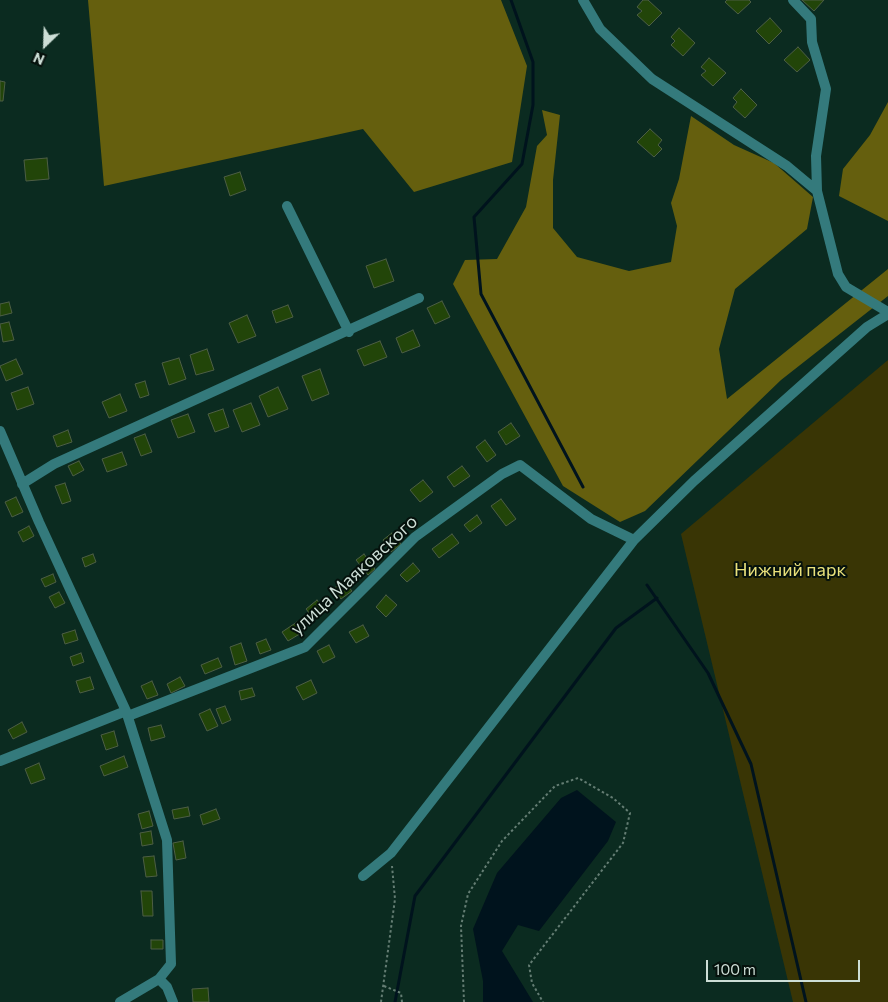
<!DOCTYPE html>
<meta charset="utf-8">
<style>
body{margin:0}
#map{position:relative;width:888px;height:1002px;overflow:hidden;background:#0b2b20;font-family:Commissioner,sans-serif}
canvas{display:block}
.north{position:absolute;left:20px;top:20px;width:50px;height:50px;-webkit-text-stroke:4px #05110c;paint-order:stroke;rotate:204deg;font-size:14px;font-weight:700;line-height:20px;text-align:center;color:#cdded6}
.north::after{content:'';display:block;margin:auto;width:18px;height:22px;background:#cdded6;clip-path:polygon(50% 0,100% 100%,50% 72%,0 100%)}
.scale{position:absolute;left:706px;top:960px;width:154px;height:22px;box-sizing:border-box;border:2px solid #cdded6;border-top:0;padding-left:6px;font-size:15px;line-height:18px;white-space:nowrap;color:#cdded6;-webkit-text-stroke:4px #05110c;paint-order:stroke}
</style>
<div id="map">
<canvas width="888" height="1002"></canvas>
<div class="north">N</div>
<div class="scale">100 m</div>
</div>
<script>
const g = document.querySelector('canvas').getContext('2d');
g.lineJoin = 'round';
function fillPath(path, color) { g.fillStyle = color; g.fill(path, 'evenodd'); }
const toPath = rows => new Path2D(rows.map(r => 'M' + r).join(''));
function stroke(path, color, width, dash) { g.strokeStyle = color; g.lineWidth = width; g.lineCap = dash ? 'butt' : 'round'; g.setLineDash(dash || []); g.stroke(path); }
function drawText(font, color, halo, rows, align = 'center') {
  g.font = font + ' Commissioner,sans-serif'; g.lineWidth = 4; g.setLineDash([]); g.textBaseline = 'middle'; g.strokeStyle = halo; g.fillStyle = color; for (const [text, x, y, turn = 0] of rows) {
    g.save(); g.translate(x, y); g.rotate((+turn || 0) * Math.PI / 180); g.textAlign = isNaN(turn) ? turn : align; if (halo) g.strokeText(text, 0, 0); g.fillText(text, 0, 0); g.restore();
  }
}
const green = toPath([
 [888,360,888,1002,793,1002,681,534]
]);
const forest = toPath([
 [88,0,501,0,527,66,512,162,414,192,363,129,104,186],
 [888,102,888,221,839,196,843,169,870,135],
 [542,110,560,115,553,180,553,228,577,257,629,271,671,262,677,226,671,203,679,179,691,116,734,145,774,163,813,197,807,229,735,289,719,349,727,399,888,269,888,296,781,380,645,511,620,522,563,486,453,284,465,260,497,259,526,207,537,146,547,135]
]);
const water = toPath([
 [577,790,616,822,608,841,539,931,518,925,502,951,533,1002,483,1002,483,981,473,929,497,873,561,798]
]);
const stream = toPath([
 [511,0,533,62,533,105,522,164,474,217,481,294,583,487],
 [647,585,708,673,751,764,806,1002],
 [395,1002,415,896,616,628,657,598]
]);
const building = toPath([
 [643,0,648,0,662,13,649,26,637,15,642,11,637,7,643,0],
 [727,0,749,0,751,2,738,14,725,2,727,0],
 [802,0,824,0,814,11,802,0],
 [770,18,782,31,769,44,756,31,770,18],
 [679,28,695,43,683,56,671,45,675,41,671,37,679,28],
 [798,47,810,60,797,72,784,60,798,47],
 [709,58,726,73,713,86,701,75,706,71,701,67,709,58],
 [0,81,5,82,3,101,0,101,0,81],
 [741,89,757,105,745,118,733,107,737,102,733,98,741,89],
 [650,129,662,140,658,145,662,149,654,157,637,142,650,129],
 [47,158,49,179,26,181,24,160,47,158],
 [240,172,246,190,230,196,224,177,240,172],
 [386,259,394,281,374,288,366,266,386,259],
 [442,301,450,317,435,324,427,308,442,301],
 [9,302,12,313,0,316,0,304,9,302],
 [288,305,293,317,276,323,272,311,288,305],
 [247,315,256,336,238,343,229,323,247,315],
 [9,322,14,340,3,342,0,324,9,322],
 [413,330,420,346,402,353,396,338,413,330],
 [380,341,387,357,364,366,357,350,380,341],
 [207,349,214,370,196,375,190,355,207,349],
 [179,358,186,379,169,385,162,363,179,358],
 [16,359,23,374,6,381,0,366,16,359],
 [320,369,329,394,312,401,302,376,320,369],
 [145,381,149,395,140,398,135,384,145,381],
 [28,387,34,404,17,410,11,393,28,387],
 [278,387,288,409,268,417,259,396,278,387],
 [120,394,127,411,109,418,102,402,120,394],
 [251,403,260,425,242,432,233,410,251,403],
 [223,409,229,427,215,432,208,414,223,409],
 [188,414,195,432,178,438,171,420,188,414],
 [511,423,520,436,506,445,498,432,511,423],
 [68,430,72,442,57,447,53,436,68,430],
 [145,434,152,452,141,456,134,438,145,434],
 [485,440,496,455,487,462,476,447,485,440],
 [122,452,127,465,107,472,102,459,122,452],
 [79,461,84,470,73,476,68,466,79,461],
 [462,466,470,476,454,487,447,477,462,466],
 [423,480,433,492,420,502,410,490,423,480],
 [65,483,71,501,62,504,55,486,65,483],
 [16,497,23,512,12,517,5,502,16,497],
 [501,499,516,519,506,526,491,506,501,499],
 [477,515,482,523,470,532,464,525,477,515],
 [29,526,34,536,23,542,18,532,29,526],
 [392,533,401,544,391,552,383,540,392,533],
 [452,534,459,543,439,558,432,549,452,534],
 [93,554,96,562,85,567,82,558,93,554],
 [364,554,375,569,368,575,356,560,364,554],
 [413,563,420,571,407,582,400,575,413,563],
 [53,574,56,582,45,587,41,579,53,574],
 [344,581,352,591,341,599,333,589,344,581],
 [59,592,65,603,55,608,49,597,59,592],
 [386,595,397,605,386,617,376,607,386,595],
 [317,600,325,610,314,619,306,609,317,600],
 [297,622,303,632,288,641,282,632,297,622],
 [363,625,369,636,356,643,349,632,363,625],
 [75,630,78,640,65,644,62,634,75,630],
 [266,639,271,650,260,654,256,643,266,639],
 [241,643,247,661,235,665,230,647,241,643],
 [329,645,335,657,323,663,317,651,329,645],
 [81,653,84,662,73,666,70,657,81,653],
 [218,658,222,667,205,674,201,665,218,658],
 [90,677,94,689,80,693,76,681,90,677],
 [180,677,185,686,171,693,167,684,180,677],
 [311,680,317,693,303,700,296,687,311,680],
 [152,681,158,695,147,699,141,686,152,681],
 [252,688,255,696,241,700,239,691,252,688],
 [225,706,231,720,222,724,216,709,225,706],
 [210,709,218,726,207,731,199,714,210,709],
 [22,722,27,732,13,739,8,730,22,722],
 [161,725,165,737,151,741,148,728,161,725],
 [114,731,118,746,106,750,101,735,114,731],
 [124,756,128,767,104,776,100,766,124,756],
 [39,763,45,779,31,784,25,769,39,763],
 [188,807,190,816,174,819,172,810,188,807],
 [216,809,220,819,203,825,200,815,216,809],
 [149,811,153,826,142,829,138,814,149,811],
 [151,831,153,844,142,846,140,833,151,831],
 [183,841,186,858,176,860,173,843,183,841],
 [154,856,157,876,146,877,143,857,154,856],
 [141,891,152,891,153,916,143,916,141,891],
 [151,940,163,940,163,949,151,949,151,940],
 [208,988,209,1002,193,1002,192,989,208,988]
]);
const path = toPath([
 [384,986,401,993,402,1002],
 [381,1002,395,899,392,866],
 [464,1002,461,926,468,894,502,841,555,786,578,778,613,798,630,813,623,843,529,965,532,983,543,1002]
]);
const minor = toPath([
 [583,0,600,29,652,79,787,166,817,191,838,274,846,287,888,312],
 [793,0,811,19,812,42,826,89,816,156,817,191],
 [287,206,349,332],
 [0,431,39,522,126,711,167,840,171,964,159,979,120,1002],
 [22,484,54,464,419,298],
 [128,716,305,647,415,537,502,474,520,465,591,519,634,540],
 [0,761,126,711],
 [363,876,391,853,634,540,694,481,867,327,888,314],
 [159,979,167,987,173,1002]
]);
const parkNames = [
 ["Нижний парк",790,570]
];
const streetNames = [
 ["улица Маяковского",354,575,-43]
];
fillPath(green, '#393505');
fillPath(forest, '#655f0e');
fillPath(water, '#00131d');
stroke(stream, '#00131d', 3);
fillPath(building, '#224509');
stroke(building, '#4d5e45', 1);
stroke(path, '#647d73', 2, [2.5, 2.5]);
stroke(minor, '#347a7c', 10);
drawText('18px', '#e9e17b', '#05110c', parkNames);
drawText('18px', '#cdded6', '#05110c', streetNames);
</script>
